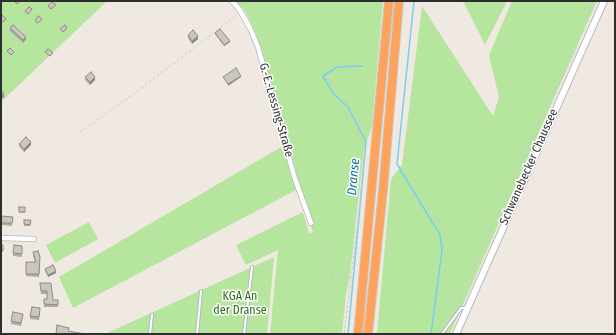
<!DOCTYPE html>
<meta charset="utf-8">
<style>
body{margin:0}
#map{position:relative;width:616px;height:335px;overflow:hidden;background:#efe9e1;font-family:"Fira Sans Condensed",sans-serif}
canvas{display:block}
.frame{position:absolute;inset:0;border:2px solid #2e2e2e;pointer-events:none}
</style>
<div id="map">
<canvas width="616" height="335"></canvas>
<div class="frame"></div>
</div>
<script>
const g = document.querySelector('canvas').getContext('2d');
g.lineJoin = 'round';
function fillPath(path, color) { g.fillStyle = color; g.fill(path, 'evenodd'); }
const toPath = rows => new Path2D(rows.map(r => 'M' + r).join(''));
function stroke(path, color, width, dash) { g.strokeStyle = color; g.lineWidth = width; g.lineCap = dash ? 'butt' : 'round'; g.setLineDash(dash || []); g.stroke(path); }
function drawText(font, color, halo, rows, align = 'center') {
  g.font = font + ' "Fira Sans Condensed",sans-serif'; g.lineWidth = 3; g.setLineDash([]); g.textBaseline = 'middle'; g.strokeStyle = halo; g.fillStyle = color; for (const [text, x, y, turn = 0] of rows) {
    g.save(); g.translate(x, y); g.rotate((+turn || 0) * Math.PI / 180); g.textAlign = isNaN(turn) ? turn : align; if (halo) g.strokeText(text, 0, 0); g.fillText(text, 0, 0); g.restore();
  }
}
const green = toPath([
 [1,1,107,1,1,102],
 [236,1,383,1,372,127,364,149,350,275,346,294,342,334,270,334,278,250,246,265,236,245,303,212,309,234,313,232,256,33,245,11],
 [463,1,507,1,485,45],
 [512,1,597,1,450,334,377,334,391,179,402,165,422,6,493,116,499,97,489,55],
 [283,146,296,190,73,308,59,277],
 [89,222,98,239,55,263,46,245],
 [274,257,267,334,105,334]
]);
const stream = toPath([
 [414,1,397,164,440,235,442,250,431,334],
 [348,334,366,142,348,107,333,93,323,76,337,67,362,66]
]);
const path = toPath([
 [328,79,338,93,348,104,356,116,356,120,354,122,365,148,359,212,344,334],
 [80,132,131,96,237,15],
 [312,227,331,270,332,278,326,334],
 [331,270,352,279],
 [447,320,456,307,546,105,552,93,562,79,576,49,580,30,593,1]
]);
const lane = toPath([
 [150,334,152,315],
 [197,334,201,291],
 [244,334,252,267],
 [442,334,461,308,467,308]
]);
const street = toPath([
 [232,1,239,9,250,28,258,47,295,179,311,223],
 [1,238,34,239]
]);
const secondary = toPath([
 [456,334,604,1]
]);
const highway = toPath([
 [358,334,389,1],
 [368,334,383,190,399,1]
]);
const wall = toPath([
 [10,28,26,39,23,43,10,31],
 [215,33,230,42,224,46,215,34],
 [188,35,198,39,192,44,188,38],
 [85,77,95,80,90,85,85,80],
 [19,144,31,145,24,152,19,146],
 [19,207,25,207,25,213,19,213],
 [1,216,13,217,12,226,1,225],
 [24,220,31,220,30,226,24,226],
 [14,245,22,246,22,257,13,256],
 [33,252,40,257,39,277,26,276,26,262,35,262,33,255],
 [45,269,56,273,48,277,45,271],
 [40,283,53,300,58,300,58,307,44,307,44,299,47,299,47,294,41,294],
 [40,311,39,320,30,319,30,316],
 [23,316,21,326,11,324,11,321]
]);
const shadedWall = toPath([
 [198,36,198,39,192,44,192,41],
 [26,37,26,39,23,43,23,40],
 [230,41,230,42,224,46,224,45],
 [241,76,241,77,228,86,228,84],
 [95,77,95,80,90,85,90,82],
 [4,94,4,97,1,99,1,96],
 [31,142,31,145,24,152,24,149],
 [56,271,56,273,48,277,48,275]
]);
const building = toPath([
 [14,1,20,1,17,4,14,1],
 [52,2,56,5,51,9,48,6,52,2],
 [29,7,32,9,28,14,25,11,29,7],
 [2,15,6,19,3,22,1,20,1,16,2,15],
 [38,16,42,19,38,23,35,21,38,16],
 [13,25,26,37,23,40,10,28,13,25],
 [65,25,67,28,63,32,60,29,65,25],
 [220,29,230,41,224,45,215,33,220,29],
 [193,30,198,36,192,41,188,35,193,30],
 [10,48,14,52,11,55,7,51,10,48],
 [48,49,53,53,50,56,45,52,48,49],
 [236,68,241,76,228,84,223,77,236,68],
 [91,72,95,77,90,82,85,77,91,72],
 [1,90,4,94,1,96,1,90],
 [26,137,31,142,24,149,19,144,26,137],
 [19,207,25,207,25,212,19,212,19,207],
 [1,216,13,217,12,223,1,223,1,216],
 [24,220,31,220,30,225,24,224,24,220],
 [1,245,3,245,3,251,1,251,1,245],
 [14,245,22,246,22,254,13,253,14,245],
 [38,251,40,257,39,274,26,274,26,262,36,262,33,252,38,251],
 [53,265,56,271,48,275,45,269,53,265],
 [40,283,51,283,53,300,58,300,58,305,44,304,44,299,47,299,47,291,41,291,40,283],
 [32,307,40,308,39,317,30,316,32,307],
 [13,312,23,314,21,323,11,321,13,312],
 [57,325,69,328,68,331,85,334,56,334,57,325]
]);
const streetNames = [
 ["G.-E.-Lessing-Straße",276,110,74],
 ["Schwanebecker Chaussee",529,167,-66]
];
const parkNames = [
 ["KGA An",240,297],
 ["der Dranse",240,311]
];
const waterNames = [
 ["Dranse",354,177,-85]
];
fillPath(green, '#b6e59e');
stroke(stream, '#75cff0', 1.5);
stroke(lane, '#b4b7c1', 4);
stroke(street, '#b4b7c1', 6);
stroke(secondary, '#b4b7c1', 8);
stroke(highway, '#c9c9c9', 10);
stroke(path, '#c9c9c9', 1, [3, 2]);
stroke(lane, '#fff', 2);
stroke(street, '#fff', 4.5);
stroke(secondary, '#fff', 6);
stroke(highway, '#ffa35c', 8);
fillPath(wall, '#afaba4');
fillPath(shadedWall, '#8e8b86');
fillPath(building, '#cbc7bf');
stroke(building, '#8e8b86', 1);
drawText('12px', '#2e2e2e', '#fff', streetNames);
drawText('12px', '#2c6e1b', '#fff', parkNames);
drawText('italic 13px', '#0d6fa2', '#fff', waterNames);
</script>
